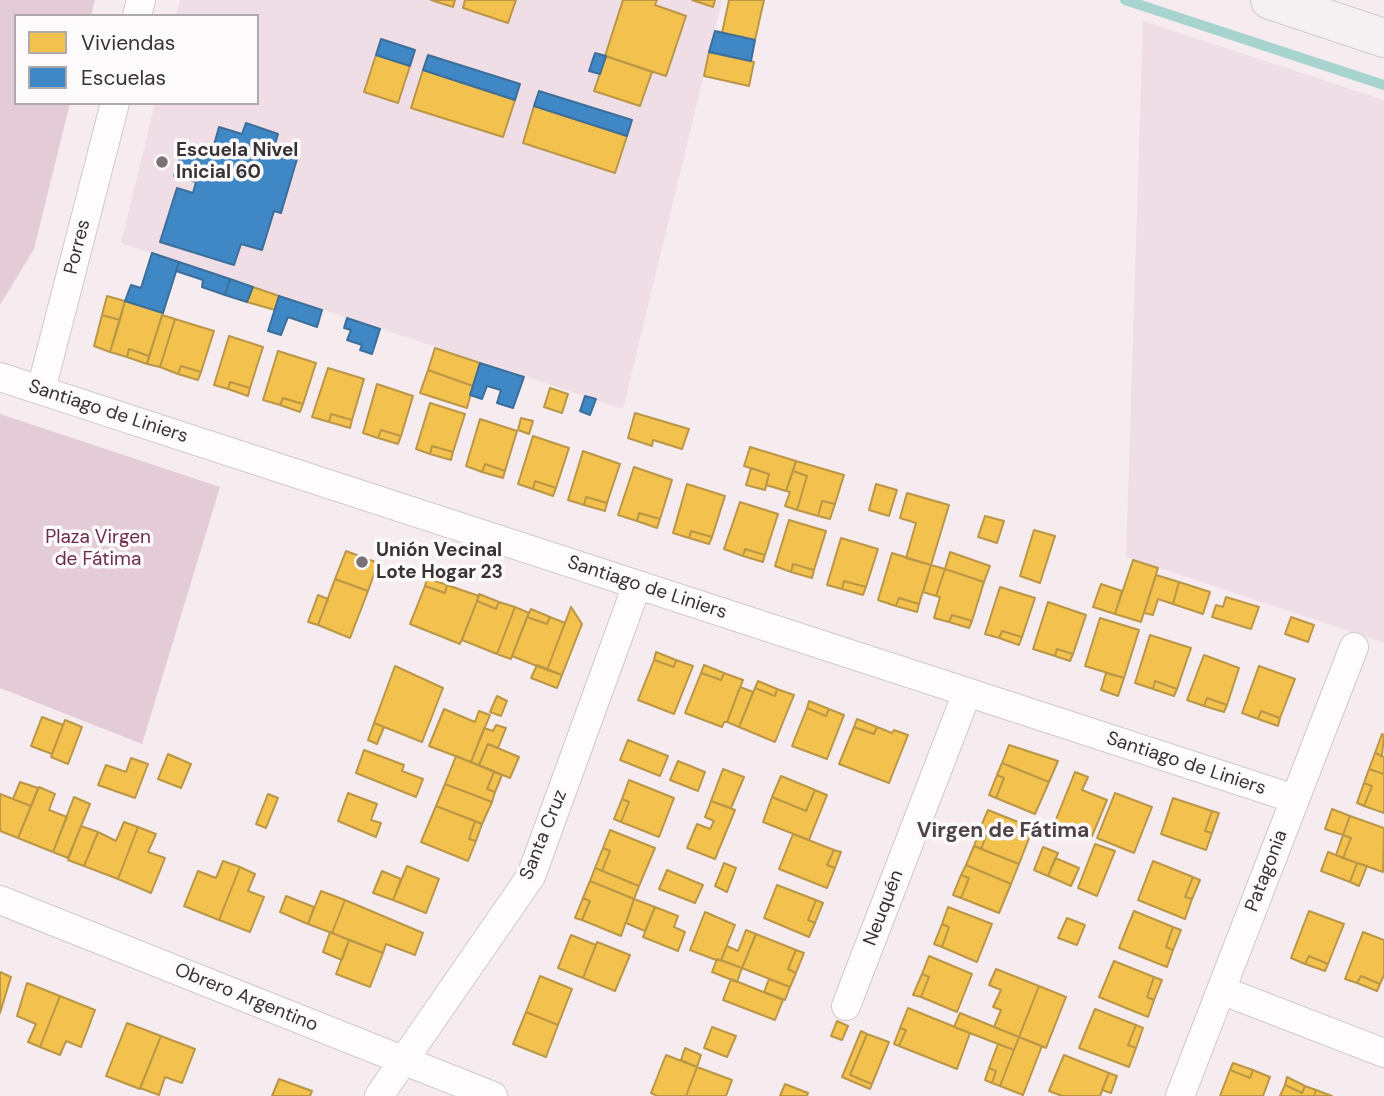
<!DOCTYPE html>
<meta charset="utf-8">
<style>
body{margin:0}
#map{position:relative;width:1384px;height:1096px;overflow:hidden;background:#f6ecf0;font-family:"DM Sans",sans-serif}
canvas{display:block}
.legend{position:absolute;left:14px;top:14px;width:245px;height:91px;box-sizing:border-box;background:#fdfafb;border:2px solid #aeaaab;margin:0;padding:9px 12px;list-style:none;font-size:21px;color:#383234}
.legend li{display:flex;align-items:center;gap:14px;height:35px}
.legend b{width:35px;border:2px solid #aeaaab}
</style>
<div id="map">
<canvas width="1384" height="1096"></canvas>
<ul class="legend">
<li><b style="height:19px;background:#f2c14e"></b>Viviendas</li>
<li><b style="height:19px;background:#3f88c5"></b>Escuelas</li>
</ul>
</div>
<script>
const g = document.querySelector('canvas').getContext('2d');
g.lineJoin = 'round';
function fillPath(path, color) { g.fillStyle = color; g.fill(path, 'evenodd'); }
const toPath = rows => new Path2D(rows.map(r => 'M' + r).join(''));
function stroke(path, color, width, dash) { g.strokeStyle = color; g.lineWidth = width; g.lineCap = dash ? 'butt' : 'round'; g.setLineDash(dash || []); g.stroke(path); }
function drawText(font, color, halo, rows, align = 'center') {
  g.font = font + ' "DM Sans",sans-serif'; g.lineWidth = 7; g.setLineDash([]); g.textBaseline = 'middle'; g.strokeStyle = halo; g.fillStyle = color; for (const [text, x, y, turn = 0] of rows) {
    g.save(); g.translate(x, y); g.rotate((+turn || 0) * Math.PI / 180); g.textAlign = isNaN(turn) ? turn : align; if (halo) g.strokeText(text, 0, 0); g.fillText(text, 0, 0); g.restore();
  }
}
const built = toPath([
 [180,0,722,0,623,409,121,243,155,103,257,103,257,16,176,16],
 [1143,21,1384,100,1384,643,1126,557]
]);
const green = toPath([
 [0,0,95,0,91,16,16,16,16,103,70,103,34,249,0,305],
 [0,414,220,487,142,744,0,688]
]);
const homes = toPath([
 [431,0,455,0,453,7,431,0],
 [465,0,516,0,508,23,463,8,465,0],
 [623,0,657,0,655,5,686,16,666,76,605,56,623,0],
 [692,0,715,0,713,7,692,0],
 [729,0,764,0,755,40,722,33,729,0],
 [709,52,754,62,749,86,704,76,709,52],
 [376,55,410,66,398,103,364,92,376,55],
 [606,56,652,72,640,106,594,91,606,56],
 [423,70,515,100,503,137,411,108,423,70],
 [534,106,627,136,615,173,523,143,534,106],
 [253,287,279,296,275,310,247,302,253,287],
 [107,296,125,301,120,320,102,315,107,296],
 [125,301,163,313,149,356,129,349,127,357,110,352,125,301],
 [102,315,120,320,110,352,94,346,102,315],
 [162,315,175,319,160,367,147,364,162,315],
 [175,319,214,331,201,372,181,366,178,374,160,367,175,319],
 [229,336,263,347,250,388,230,382,228,389,214,385,229,336],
 [435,348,480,363,473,386,428,370,435,348],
 [129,349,149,356,147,364,127,357,129,349],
 [278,351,316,363,303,404,283,398,280,405,263,400,278,351],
 [181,366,201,372,198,380,178,374,181,366],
 [328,368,364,379,352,420,331,414,329,422,312,417,328,368],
 [428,370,473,386,467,408,420,393,428,370],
 [230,382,250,388,248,396,228,389,230,382],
 [377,384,413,396,401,436,381,430,378,438,363,433,377,384],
 [550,388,568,394,562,413,544,407,550,388],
 [283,398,303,404,300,412,280,405,283,398],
 [430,403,465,414,453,452,432,446,430,454,416,449,430,403],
 [635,413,689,429,682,449,653,440,652,446,628,438,635,413],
 [331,414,352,420,350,428,329,422,331,414],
 [521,418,533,421,529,434,518,430,521,418],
 [480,419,517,431,505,471,485,464,482,472,466,466,480,419],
 [381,430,401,436,398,444,378,438,381,430],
 [533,436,569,448,556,488,535,481,533,489,518,484,533,436],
 [432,446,453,452,451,460,430,454,432,446],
 [750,447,796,461,786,491,766,485,769,474,744,466,750,447],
 [583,451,620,464,607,503,586,497,584,505,568,500,583,451],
 [796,461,844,475,835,504,822,501,818,516,797,510,807,476,793,471,796,461],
 [485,464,505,471,503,478,482,472,485,464],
 [634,467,672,480,660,519,639,513,637,521,618,515,634,467],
 [751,468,769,474,765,490,746,485,751,468],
 [793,471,807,476,797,510,785,506,790,492,786,491,793,471],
 [535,481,556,488,553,496,533,489,535,481],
 [687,484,725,496,712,537,691,531,689,538,673,533,687,484],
 [876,484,897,490,889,516,869,510,876,484],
 [907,493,949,505,931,565,906,558,916,523,900,518,907,493],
 [586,497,607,503,605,511,584,505,586,497],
 [822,501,835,504,830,519,818,516,822,501],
 [740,502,778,514,765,555,745,549,743,556,724,549,740,502],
 [639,513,660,519,657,528,637,521,639,513],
 [985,516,1004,521,997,543,978,537,985,516],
 [789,520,826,531,814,570,793,564,791,572,775,566,789,520],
 [1034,530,1055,536,1040,583,1020,576,1034,530],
 [691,531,712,537,709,544,689,538,691,531],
 [841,538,878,549,866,587,844,581,842,589,827,585,841,538],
 [745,549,765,555,763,562,743,556,745,549],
 [346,551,378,563,368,591,335,579,346,551],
 [950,552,990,566,984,582,945,569,950,552],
 [892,553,931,565,919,604,899,598,896,606,878,600,892,553],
 [1133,560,1158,568,1141,622,1115,614,1133,560],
 [793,564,814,570,812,578,791,572,793,564],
 [931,565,945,569,936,596,923,592,931,565],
 [945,569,984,582,972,621,952,615,949,622,934,618,940,597,936,596,945,569],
 [1156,575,1179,582,1173,604,1158,599,1153,615,1144,613,1156,575],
 [427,578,447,585,445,593,425,586,427,578],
 [335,579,368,591,350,638,318,625,335,579],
 [844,581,866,587,863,595,842,589,844,581],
 [1179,582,1210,592,1203,614,1173,604,1179,582],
 [1101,584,1122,591,1115,614,1093,607,1101,584],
 [447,585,479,596,460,644,410,624,425,586,445,593,447,585],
 [1000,587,1035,598,1022,637,1002,631,999,638,985,634,1000,587],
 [479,594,499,602,496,609,477,601,479,594],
 [318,595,328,599,318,625,308,622,318,595],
 [1226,597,1259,607,1251,629,1212,617,1216,605,1223,607,1226,597],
 [899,598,919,604,917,612,896,606,899,598],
 [477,601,496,609,499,602,515,607,497,654,462,640,477,601],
 [1048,602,1086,615,1073,654,1057,649,1055,656,1033,649,1048,602],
 [515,607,529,613,511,659,497,654,515,607],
 [571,607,582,624,562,675,547,670,571,607],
 [531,609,550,617,547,624,527,617,531,609],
 [952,615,972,621,969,628,949,622,952,615],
 [527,617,547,624,550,617,565,623,547,670,512,656,527,617],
 [1291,617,1314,625,1308,642,1285,634,1291,617],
 [1100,618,1139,630,1124,678,1085,666,1100,618],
 [1002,631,1022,637,1019,645,999,638,1002,631],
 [1150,635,1191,648,1177,689,1155,681,1153,689,1135,683,1150,635],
 [1057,649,1073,654,1070,661,1055,656,1057,649],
 [656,652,676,660,674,667,654,660,656,652],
 [1204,655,1239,668,1227,705,1207,698,1204,706,1187,700,1204,655],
 [654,660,674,667,676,660,693,666,674,714,638,700,654,660],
 [537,665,562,675,557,688,531,678,537,665],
 [704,665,724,673,721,680,701,673,704,665],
 [395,666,443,688,422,742,374,723,395,666],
 [1259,666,1295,679,1280,718,1261,711,1258,719,1242,713,1259,666],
 [701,673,721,680,724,673,743,680,727,722,724,722,722,727,685,713,701,673],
 [1106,673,1124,678,1118,696,1101,690,1106,673],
 [758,681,777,689,775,696,755,688,758,681],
 [1155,681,1177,689,1174,696,1153,689,1155,681],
 [740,687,753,692,739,727,727,722,740,687],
 [755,688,775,696,777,689,794,695,775,742,739,727,755,688],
 [497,696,507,701,501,716,490,712,497,696],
 [1207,698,1227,705,1224,712,1204,706,1207,698],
 [809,701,829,709,826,716,807,708,809,701],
 [807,708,826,716,829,709,844,715,827,759,792,746,807,708],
 [444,709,475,722,479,711,490,715,471,762,429,746,444,709],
 [1261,711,1280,718,1278,726,1258,719,1261,711],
 [42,717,63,725,52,754,31,746,42,717],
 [857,719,877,727,874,734,854,727,857,719],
 [65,720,82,727,68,764,51,757,65,720],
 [374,723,384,727,377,744,368,740,374,723],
 [496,725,506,728,498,748,488,744,479,765,471,762,484,728,493,731,496,725],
 [854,727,874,734,877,727,892,733,894,730,908,735,889,783,839,764,854,727],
 [1382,734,1384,735,1382,756,1375,753,1382,734],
 [628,740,668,756,660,776,620,760,628,740],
 [488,744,519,757,510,778,479,765,488,744],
 [1009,745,1058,761,1049,782,1002,763,1009,745],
 [364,750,404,765,402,771,423,779,416,797,356,773,364,750],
 [1375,753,1384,757,1384,774,1369,769,1375,753],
 [168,754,191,764,181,788,158,779,168,754],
 [456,756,494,772,487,789,495,792,492,802,445,784,456,756],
 [131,758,148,764,135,798,98,785,106,765,126,772,131,758],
 [678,761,705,772,698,791,670,780,678,761],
 [1002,763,1049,782,1035,814,996,798,1004,778,997,775,1002,763],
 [723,769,744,777,731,808,711,801,723,769],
 [1369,769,1384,774,1384,813,1364,806,1372,786,1364,783,1369,769],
 [494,772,502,775,495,792,487,789,494,772],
 [1075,772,1088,777,1082,790,1107,800,1092,836,1055,822,1075,772],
 [997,775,1004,778,996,798,989,795,997,775],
 [781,776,815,790,806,811,772,797,781,776],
 [629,780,674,798,659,837,621,822,629,802,622,799,629,780],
 [20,782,38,788,31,806,13,799,20,782],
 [1364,783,1372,786,1364,806,1357,803,1364,783],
 [445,784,492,802,482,824,436,806,445,784],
 [39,787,55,794,49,810,67,817,53,852,18,838,39,787],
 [815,790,827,795,809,840,763,822,772,797,806,811,815,790],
 [348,793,377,804,371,820,381,823,376,837,338,821,348,793],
 [1115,793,1152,807,1134,853,1097,838,1115,793],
 [0,794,31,806,18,838,0,831,0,794],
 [268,794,278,798,266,828,256,824,268,794],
 [74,797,90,804,68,858,53,852,74,797],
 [1173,798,1212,811,1205,831,1212,833,1206,850,1161,834,1173,798],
 [622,799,629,802,621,822,614,819,622,799],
 [711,801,735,810,715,859,687,848,697,824,710,829,714,821,705,817,711,801],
 [436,806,475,821,469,839,476,841,468,861,421,842,436,806],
 [1332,809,1350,816,1343,835,1325,829,1332,809],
 [988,810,1033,828,1019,864,981,849,989,829,981,826,988,810],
 [1212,811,1219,813,1212,833,1205,831,1212,811],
 [1350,816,1384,828,1383,872,1343,858,1351,838,1343,835,1350,816],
 [475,821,482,824,476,841,469,839,475,821],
 [124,822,138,827,118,879,84,866,98,832,116,841,124,822],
 [81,826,98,832,84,866,68,860,81,826],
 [981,826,989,829,981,849,974,846,981,826],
 [138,827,156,834,148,852,165,858,151,893,118,879,138,827],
 [610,830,655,848,639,886,602,871,610,851,603,848,610,830],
 [793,834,834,850,827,865,835,868,827,888,779,869,793,834],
 [1343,835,1351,838,1343,858,1336,855,1343,835],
 [1095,844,1115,851,1097,896,1078,888,1095,844],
 [974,846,1019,864,1011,884,966,865,974,846],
 [1043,847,1058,853,1048,876,1034,870,1043,847],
 [603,848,610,851,602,871,595,868,603,848],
 [834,850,841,852,835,868,827,865,834,850],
 [1328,852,1357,863,1350,882,1321,871,1328,852],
 [1055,858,1079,868,1071,886,1048,876,1055,858],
 [223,861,240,867,219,920,184,906,198,871,216,878,223,861],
 [1153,861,1193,877,1185,897,1192,899,1185,919,1138,900,1153,861],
 [724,863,736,868,727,892,715,886,724,863],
 [1357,863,1367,866,1359,886,1350,882,1357,863],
 [966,865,1011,884,999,913,961,898,969,878,961,875,966,865],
 [407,866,439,879,426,913,393,900,407,866],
 [240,867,255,874,248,891,264,897,250,932,219,920,240,867],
 [595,868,639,886,634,899,590,881,595,868],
 [667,870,703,885,695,903,659,889,667,870],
 [382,871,401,879,393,900,373,893,382,871],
 [961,875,969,878,961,898,953,895,961,875],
 [1193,877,1200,880,1192,899,1185,897,1193,877],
 [590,881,634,899,621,936,582,920,590,901,583,898,590,881],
 [777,885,816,900,808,920,815,923,809,937,764,918,777,885],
 [321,891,345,900,332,933,308,924,321,891],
 [286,896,314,907,308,924,280,912,286,896],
 [583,898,590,901,582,920,575,918,583,898],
 [634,899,655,907,645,931,626,923,634,899],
 [345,900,423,933,415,955,386,944,383,953,332,933,345,900],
 [816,900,823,903,815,923,808,920,816,900],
 [655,907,678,916,674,927,685,932,678,951,643,937,655,907],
 [948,907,992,924,977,962,942,947,949,927,942,924,948,907],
 [1134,911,1173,927,1166,947,1173,950,1167,967,1119,948,1134,911],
 [1309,911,1344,924,1328,964,1309,956,1305,964,1291,958,1309,911],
 [705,912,735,925,721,960,716,960,690,950,705,912],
 [1067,918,1085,925,1077,945,1058,938,1067,918],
 [942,924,949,927,942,947,934,944,942,924],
 [1173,927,1181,930,1173,950,1166,947,1173,927],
 [746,930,756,934,742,968,721,960,727,946,738,951,746,930],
 [330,932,349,940,342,960,323,952,330,932],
 [1363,932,1384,940,1384,975,1380,984,1361,976,1357,983,1345,979,1363,932],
 [756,934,796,950,788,969,796,973,790,987,742,968,756,934],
 [571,935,596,945,583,978,558,968,571,935],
 [349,940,383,953,370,987,336,974,349,940],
 [597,942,630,955,615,991,583,978,597,942],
 [796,950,804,953,796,973,788,969,796,950],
 [929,956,972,974,957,1012,921,997,929,977,922,974,929,956],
 [1309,956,1328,964,1325,971,1305,964,1309,956],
 [717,959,742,968,737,982,712,972,717,959],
 [1114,961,1154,977,1147,997,1154,1000,1148,1017,1099,997,1114,961],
 [996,969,1039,986,1019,1037,994,1027,1001,1010,993,1007,1001,990,989,985,996,969],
 [0,972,11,977,0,1013,0,972],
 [922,974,929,977,921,997,913,995,922,974],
 [540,976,572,989,558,1025,526,1012,540,976],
 [1361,976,1380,984,1377,991,1357,983,1361,976],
 [1154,977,1162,980,1154,1000,1147,997,1154,977],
 [731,979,783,1000,775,1020,723,1000,731,979],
 [769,979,790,987,785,1000,764,992,769,979],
 [27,983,60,996,40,1047,28,1042,36,1024,17,1016,27,983],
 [1039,986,1066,997,1046,1048,1019,1037,1039,986],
 [60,996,95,1010,81,1047,66,1041,60,1055,40,1047,60,996],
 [908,1008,970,1033,957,1069,899,1046,906,1030,900,1028,908,1008],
 [1095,1009,1136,1025,1128,1045,1136,1048,1129,1067,1079,1048,1095,1009],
 [526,1012,558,1025,546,1057,513,1044,526,1012],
 [960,1013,1019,1037,1014,1050,954,1027,960,1013],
 [837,1021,848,1026,842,1040,831,1036,837,1021],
 [127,1023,161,1036,140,1089,106,1076,127,1023],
 [1136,1025,1143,1028,1136,1048,1128,1045,1136,1025],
 [712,1027,736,1036,727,1057,704,1048,712,1027],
 [900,1028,906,1030,899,1046,894,1044,900,1028],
 [861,1031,867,1034,850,1075,872,1084,870,1089,842,1077,861,1031],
 [867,1034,889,1042,872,1084,850,1075,867,1034],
 [161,1036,195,1049,182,1083,165,1077,159,1095,140,1088,161,1036],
 [1019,1037,1042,1046,1023,1095,1000,1086,1019,1037],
 [998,1044,1014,1050,1000,1086,992,1083,996,1071,989,1068,998,1044],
 [685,1048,701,1055,697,1067,681,1060,685,1048],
 [666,1055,697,1067,686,1096,657,1096,651,1093,666,1055],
 [1064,1055,1109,1073,1100,1096,1062,1096,1049,1091,1064,1055],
 [1233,1063,1253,1070,1250,1078,1230,1070,1233,1063],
 [697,1067,732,1080,726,1096,686,1096,697,1067],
 [989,1068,996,1071,992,1083,985,1080,989,1068],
 [1230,1070,1250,1078,1253,1070,1270,1077,1263,1096,1220,1096,1230,1070],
 [1109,1073,1117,1076,1111,1093,1102,1090,1109,1073],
 [1287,1077,1305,1086,1302,1093,1285,1085,1287,1077],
 [279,1079,312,1091,310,1096,272,1096,279,1079],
 [785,1084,808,1093,807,1096,780,1096,785,1084],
 [1285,1085,1302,1093,1305,1086,1316,1090,1314,1096,1280,1096,1285,1085],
 [1316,1090,1332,1096,1314,1096,1316,1090]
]);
const schools = toPath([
 [715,31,755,40,751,61,709,52,715,31],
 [381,39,415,50,410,66,376,55,381,39],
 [595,53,606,56,600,74,589,71,595,53],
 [428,55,520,84,515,100,423,70,428,55],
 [539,91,632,120,627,136,534,106,539,91],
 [246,123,278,134,273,151,297,159,281,213,274,211,262,250,241,244,234,265,160,242,177,188,193,193,196,182,174,176,181,152,201,159,204,149,212,152,219,127,242,134,246,123],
 [152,253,179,262,163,313,125,301,131,285,141,288,152,253],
 [179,262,230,279,225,295,202,287,203,280,176,271,179,262],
 [230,279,253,287,247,302,225,295,230,279],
 [279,296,322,310,317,327,288,317,281,335,268,331,279,296],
 [347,318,380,329,372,354,360,350,362,345,347,340,351,330,344,328,347,318],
 [480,363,524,377,513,408,497,403,501,390,487,386,482,399,470,395,480,363],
 [585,396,596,399,590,415,580,411,585,396]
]);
const stream = toPath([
 [1125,0,1384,85]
]);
const minor = toPath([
 [137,16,141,0],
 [0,377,1295,799],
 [41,390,115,103],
 [0,900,493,1096],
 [1221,990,1384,1053],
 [846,1006,967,693],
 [379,1096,531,876,637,585],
 [1180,1096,1354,647]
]);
const secondary = toPath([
 [1270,0,1384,38]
]);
const markers = [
 [162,162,7,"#7a7376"],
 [362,562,7,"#7a7376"]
];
const poiNames = [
 ["Escuela Nivel",176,151],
 ["Inicial 60",176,173],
 ["Unión Vecinal",376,551],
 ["Lote Hogar 23",376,573]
];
const streetNames = [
 ["Porres",78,247,-76],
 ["Santiago de Liniers",108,412,18],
 ["Santiago de Liniers",647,588,18],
 ["Santiago de Liniers",1186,764,18],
 ["Santa Cruz",544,835,-68],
 ["Patagonia",1267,871,-69],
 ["Neuquén",884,908,-69],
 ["Obrero Argentino",246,998,22]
];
const parkNames = [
 ["Plaza Virgen",98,538],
 ["de Fátima",98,560]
];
const neighbourhoodNames = [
 ["Virgen de Fátima",1003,831]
];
fillPath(built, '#efdee5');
fillPath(green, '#e3ccd5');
fillPath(homes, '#f2c14e');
stroke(homes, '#ba9646', 2);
fillPath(schools, '#3f88c5');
stroke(schools, '#3d6e9a', 2);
stroke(stream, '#a7d4ce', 10);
stroke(minor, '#d0c9cc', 30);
stroke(secondary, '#d0c9cc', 40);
stroke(minor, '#fefcfd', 28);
stroke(secondary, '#f5f1f3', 38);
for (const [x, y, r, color] of markers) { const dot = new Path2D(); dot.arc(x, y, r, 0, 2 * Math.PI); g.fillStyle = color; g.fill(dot); stroke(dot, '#fdfafb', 2.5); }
drawText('bold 19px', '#383234', '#fdfafb', poiNames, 'left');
drawText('19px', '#383234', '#fdfafb', streetNames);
drawText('19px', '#6d2b4c', '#fdfafb', parkNames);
drawText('bold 21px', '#504348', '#fdfafb', neighbourhoodNames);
</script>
